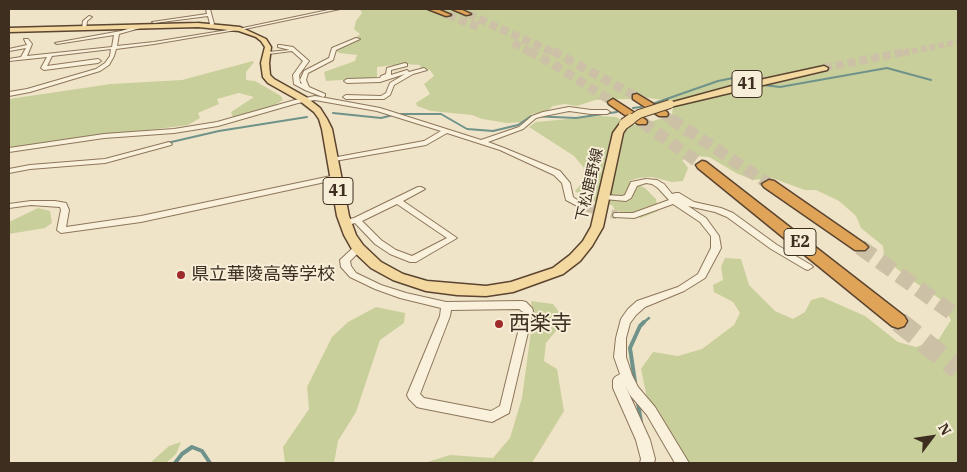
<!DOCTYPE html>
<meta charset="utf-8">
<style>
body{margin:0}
#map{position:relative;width:967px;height:472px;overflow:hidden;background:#f0e4c8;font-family:"IBM Plex Serif",serif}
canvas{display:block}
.frame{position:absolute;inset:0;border:10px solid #3d2e20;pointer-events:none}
.north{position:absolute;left:907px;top:412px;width:50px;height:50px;-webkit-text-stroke:4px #f7eed8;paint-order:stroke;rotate:59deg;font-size:14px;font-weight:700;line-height:20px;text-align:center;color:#3d2e20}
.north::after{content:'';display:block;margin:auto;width:18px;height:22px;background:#3d2e20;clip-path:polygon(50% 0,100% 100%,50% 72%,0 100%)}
</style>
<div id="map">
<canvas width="967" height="472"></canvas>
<div class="frame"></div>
<div class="north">N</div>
</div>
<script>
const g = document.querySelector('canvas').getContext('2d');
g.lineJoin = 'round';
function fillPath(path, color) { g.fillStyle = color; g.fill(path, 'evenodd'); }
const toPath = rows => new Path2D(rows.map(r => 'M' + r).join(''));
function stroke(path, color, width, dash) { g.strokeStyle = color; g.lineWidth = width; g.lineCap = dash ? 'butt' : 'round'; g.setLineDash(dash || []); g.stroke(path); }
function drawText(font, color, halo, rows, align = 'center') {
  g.font = font + ' "IBM Plex Serif","Noto Sans JP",serif'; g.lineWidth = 4; g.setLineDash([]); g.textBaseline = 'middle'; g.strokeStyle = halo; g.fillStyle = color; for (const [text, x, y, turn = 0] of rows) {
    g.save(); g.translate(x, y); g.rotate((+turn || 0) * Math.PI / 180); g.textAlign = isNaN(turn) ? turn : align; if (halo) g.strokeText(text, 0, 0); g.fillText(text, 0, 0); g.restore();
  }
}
const green = toPath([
 [360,9,958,9,958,463,688,463,647,398,641,369,653,352,678,356,702,349,734,325,740,313,733,302,714,292,713,285,723,280,721,267,725,258,741,259,749,285,775,311,793,319,805,312,811,300,822,297,865,316,898,342,916,347,939,339,951,320,940,299,907,277,884,258,883,246,861,228,856,216,839,201,816,190,805,190,772,178,753,180,736,173,709,157,697,156,682,160,688,168,683,181,672,182,652,177,638,178,629,181,645,188,656,199,658,211,641,218,615,210,612,205,586,200,575,191,581,184,584,168,574,156,529,127,536,122,600,116,616,117,632,125,640,125,672,115,673,106,664,100,641,97,630,99,595,100,577,106,565,104,553,106,547,111,532,114,521,122,507,123,482,119,472,115,431,111,417,106,416,103,430,94,424,84,434,76,430,70,421,69,420,65,403,64,377,67,377,78,326,81,324,72,355,61,357,55,339,53,335,50,350,43,360,34,354,29,356,21,362,13],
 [253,61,254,62,246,72,246,80,255,81,281,96,283,100,273,106,233,117,231,112,254,97,239,93,217,99,219,104,198,113,200,118,188,125,9,148,9,99,111,84,182,80],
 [38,208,50,211,52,223,45,228,9,234,9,222],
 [531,301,553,304,565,320,546,343,544,361,557,369,564,411,532,463,424,463,450,455,493,458,510,438,522,398,533,316],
 [376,307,405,313,404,323,380,340,356,412,338,441,334,463,285,463,283,447,309,409,307,387,332,337,348,322],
 [181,442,176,454,166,463,150,463,169,446]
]);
const streamFar2 = toPath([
 [764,85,780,87,887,68,931,80],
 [655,103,718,81,738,77,749,78],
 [633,108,641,107],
 [333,113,381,118,393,115],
 [401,114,441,114,467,129,493,131,518,125,531,116,576,118,617,112],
 [167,143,219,131,307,117]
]);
const streamFar1 = toPath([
 [643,323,649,318]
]);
const stream = toPath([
 [635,382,630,348,640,326,644,322],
 [638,403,641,422],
 [175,463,182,454,192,447,202,451,210,463]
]);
const minorTunnelFar1 = toPath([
 [583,207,590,209]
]);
const minorTunnel = toPath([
 [585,207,617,215]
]);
const primaryTunnelFar1 = toPath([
 [903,53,958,42]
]);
const primaryTunnel = toPath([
 [824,68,909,51]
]);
const motorwayTunnelFar4 = toPath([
 [468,14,555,53],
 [448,15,478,27],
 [513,43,532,53]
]);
const motorwayTunnelFar3 = toPath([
 [529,51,553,64,613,102],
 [553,51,637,97],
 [663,114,673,121]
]);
const motorwayTunnelFar2 = toPath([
 [671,119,769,184],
 [642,122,702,165]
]);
const motorwayTunnelFar1 = toPath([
 [860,247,958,317],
 [898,321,901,323]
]);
const motorwayTunnel = toPath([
 [899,322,958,369]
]);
const minor = toPath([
 [206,9,210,9,214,24,212,27,208,26,210,24,208,16,154,23,152,22,207,14,206,9],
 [89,16,92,17,87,21,86,29,82,29,83,21,89,16],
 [138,26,140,28,119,34,117,46,154,42,240,28,242,29,154,44,116,49,114,56,109,65,100,71,30,92,9,96,9,92,27,89,96,69,105,63,110,56,111,49,52,56,47,66,98,59,101,61,98,63,44,70,41,68,47,57,9,61,9,59,21,57,26,48,9,51,9,49,27,45,24,39,28,39,32,44,27,56,112,47,114,35,57,44,55,43,121,31,138,26],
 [356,38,360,39,336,50,333,60,308,73,306,80,309,87,325,94,325,96,323,97,305,90,294,84,293,75,303,61,292,51,268,54,266,53,268,52,290,50,278,47,278,45,280,45,293,47,309,61,299,75,300,83,302,84,300,80,304,71,329,58,332,48,356,38],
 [405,63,407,64,407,66,391,70,391,75,407,70,409,72,424,68,427,70,413,74,394,85,390,95,384,99,346,99,343,97,346,95,381,96,386,93,390,83,405,74,380,82,347,83,344,81,347,79,380,78,381,76,386,74,387,68,405,63],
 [315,96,380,108,481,140,519,127,532,116,543,112,569,107,591,110,607,110,610,112,607,114,591,114,569,111,544,116,536,118,523,129,488,142,504,148,560,171,570,183,573,197,587,207,583,209,566,200,562,183,554,175,500,150,447,133,426,145,329,162,328,160,332,158,424,141,441,131,377,111,315,100,298,103,218,126,174,133,104,138,9,152,9,148,104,134,174,129,217,122,295,100,315,96],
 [169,142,172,144,171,145,105,163,30,169,9,173,9,169,30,165,105,159,169,142],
 [336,175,339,175,340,177,339,179,141,222,61,233,57,230,61,210,60,207,31,205,9,208,9,204,31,201,55,201,66,203,69,210,66,227,141,216,336,175],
 [646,179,657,180,664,184,672,194,676,193,679,193,694,202,721,208,733,213,777,245,811,265,813,267,808,270,805,269,771,249,727,217,715,212,688,206,676,198,706,218,719,236,721,248,705,278,684,291,645,307,636,315,630,323,626,338,626,357,632,375,638,387,655,407,689,463,675,463,647,415,630,395,625,385,650,440,655,459,654,463,640,463,641,459,636,440,613,388,613,380,615,377,620,374,614,357,616,338,621,319,628,309,637,301,678,287,698,274,711,248,711,236,700,222,673,204,634,218,614,217,613,215,614,213,633,213,669,200,658,188,652,184,646,183,637,186,631,198,626,201,604,199,600,197,604,195,622,196,625,195,631,182,646,179],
 [418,187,421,187,425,189,403,201,457,238,416,262,410,262,390,254,375,244,355,223,345,226,341,223,342,221,354,218,418,187],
 [397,204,447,238,412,256,396,250,381,240,362,221,397,204],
 [358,245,363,248,350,261,351,266,356,273,381,285,406,293,446,302,522,301,526,302,532,308,533,311,509,413,492,422,421,408,417,407,409,399,407,395,440,316,441,308,400,298,375,289,350,277,341,267,340,260,355,246,358,245],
 [519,309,523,312,500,406,491,411,424,398,420,394,450,316,451,310,519,309]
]);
const tertiary = toPath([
 [333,9,340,9,240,30,238,29,333,9]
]);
const primary = toPath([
 [198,23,240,27,266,39,271,47,269,63,270,75,274,79,306,97,320,108,327,119,332,129,349,216,356,235,363,245,381,262,403,274,427,281,486,286,511,282,553,268,570,255,583,241,591,227,613,133,621,122,624,121,629,124,623,133,603,227,592,246,580,261,563,274,513,292,486,296,457,295,426,291,393,280,371,268,353,251,344,235,337,216,322,129,319,119,314,112,300,101,268,83,263,77,261,63,265,47,261,41,256,37,239,31,198,27,9,32,9,28,198,23],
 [824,66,828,68,827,70,670,107,666,104,732,86,824,66]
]);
const motorway = toPath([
 [428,9,437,9,451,15,446,16,428,9],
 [452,9,460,9,471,14,466,15,452,9],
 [637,94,667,112,668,114,667,116,659,116,633,99,633,95,637,94],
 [613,99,646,120,647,122,646,124,638,124,609,104,608,102,613,99],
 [702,161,706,162,904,316,907,321,904,326,898,328,892,326,698,168,696,165,702,161],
 [769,180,774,181,865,244,868,247,865,250,855,250,764,187,762,184,769,180]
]);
const primaryBridgeFar1 = toPath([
 [629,121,639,114,670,104]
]);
const primaryBridge = toPath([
 [624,124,631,119]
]);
const markers = [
 [181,275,5,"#9e2a2b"],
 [499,324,5,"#9e2a2b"]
];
const farStreetnames = [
 ["下松鹿野線",590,185,-77]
];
const shields = [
 [747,84,30],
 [338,191,30],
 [800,242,32]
];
const shieldNames = [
 ["41",747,84],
 ["41",338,191],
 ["E2",800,242]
];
const poiNames = [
 ["県立華陵高等学校",191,275]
];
const nearPoinames = [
 ["西楽寺",509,324]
];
fillPath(green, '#c9cf9b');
stroke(streamFar2, '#6f938a', 2);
stroke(streamFar1, '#6f938a', 2.5);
stroke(stream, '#6f938a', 4);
stroke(minorTunnelFar1, '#ccc0a6', 7, [7, 4]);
stroke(minorTunnel, '#ccc0a6', 9, [9, 4.5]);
stroke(primaryTunnelFar1, '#ccc0a6', 6, [6, 3]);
stroke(primaryTunnel, '#ccc0a6', 8, [8, 4]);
stroke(motorwayTunnelFar4, '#ccc0a6', 8, [8, 4]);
stroke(motorwayTunnelFar3, '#ccc0a6', 9, [9, 5]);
stroke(motorwayTunnelFar2, '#ccc0a6', 12, [12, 6]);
stroke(motorwayTunnelFar1, '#ccc0a6', 16, [16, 8]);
stroke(motorwayTunnel, '#ccc0a6', 21, [21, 11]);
stroke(minor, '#8d765c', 2);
stroke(tertiary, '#8d765c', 2);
stroke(primary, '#5b4430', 3);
stroke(motorway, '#5b4430', 3);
fillPath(minor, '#faf1dc');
fillPath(tertiary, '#faf1dc');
fillPath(primary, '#f3d9a0');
fillPath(motorway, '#e0a458');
stroke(primaryBridgeFar1, '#5b4430', 10, []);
stroke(primaryBridge, '#5b4430', 12, []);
stroke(primaryBridgeFar1, '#f3d9a0', 8);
stroke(primaryBridge, '#f3d9a0', 10);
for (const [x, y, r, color] of markers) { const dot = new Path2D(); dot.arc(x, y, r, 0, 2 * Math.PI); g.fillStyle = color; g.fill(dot); stroke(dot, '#f7eed8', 2); }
drawText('15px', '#3d2e20', '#f7eed8', farStreetnames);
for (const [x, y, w] of shields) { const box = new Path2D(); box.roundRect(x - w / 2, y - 13.5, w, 27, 4); g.fillStyle = '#f7eed8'; g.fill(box); stroke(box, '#3d2e20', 1); }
drawText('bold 16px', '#3d2e20', null, shieldNames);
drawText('18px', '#3d2e20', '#f7eed8', poiNames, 'left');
drawText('21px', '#3d2e20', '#f7eed8', nearPoinames, 'left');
</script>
